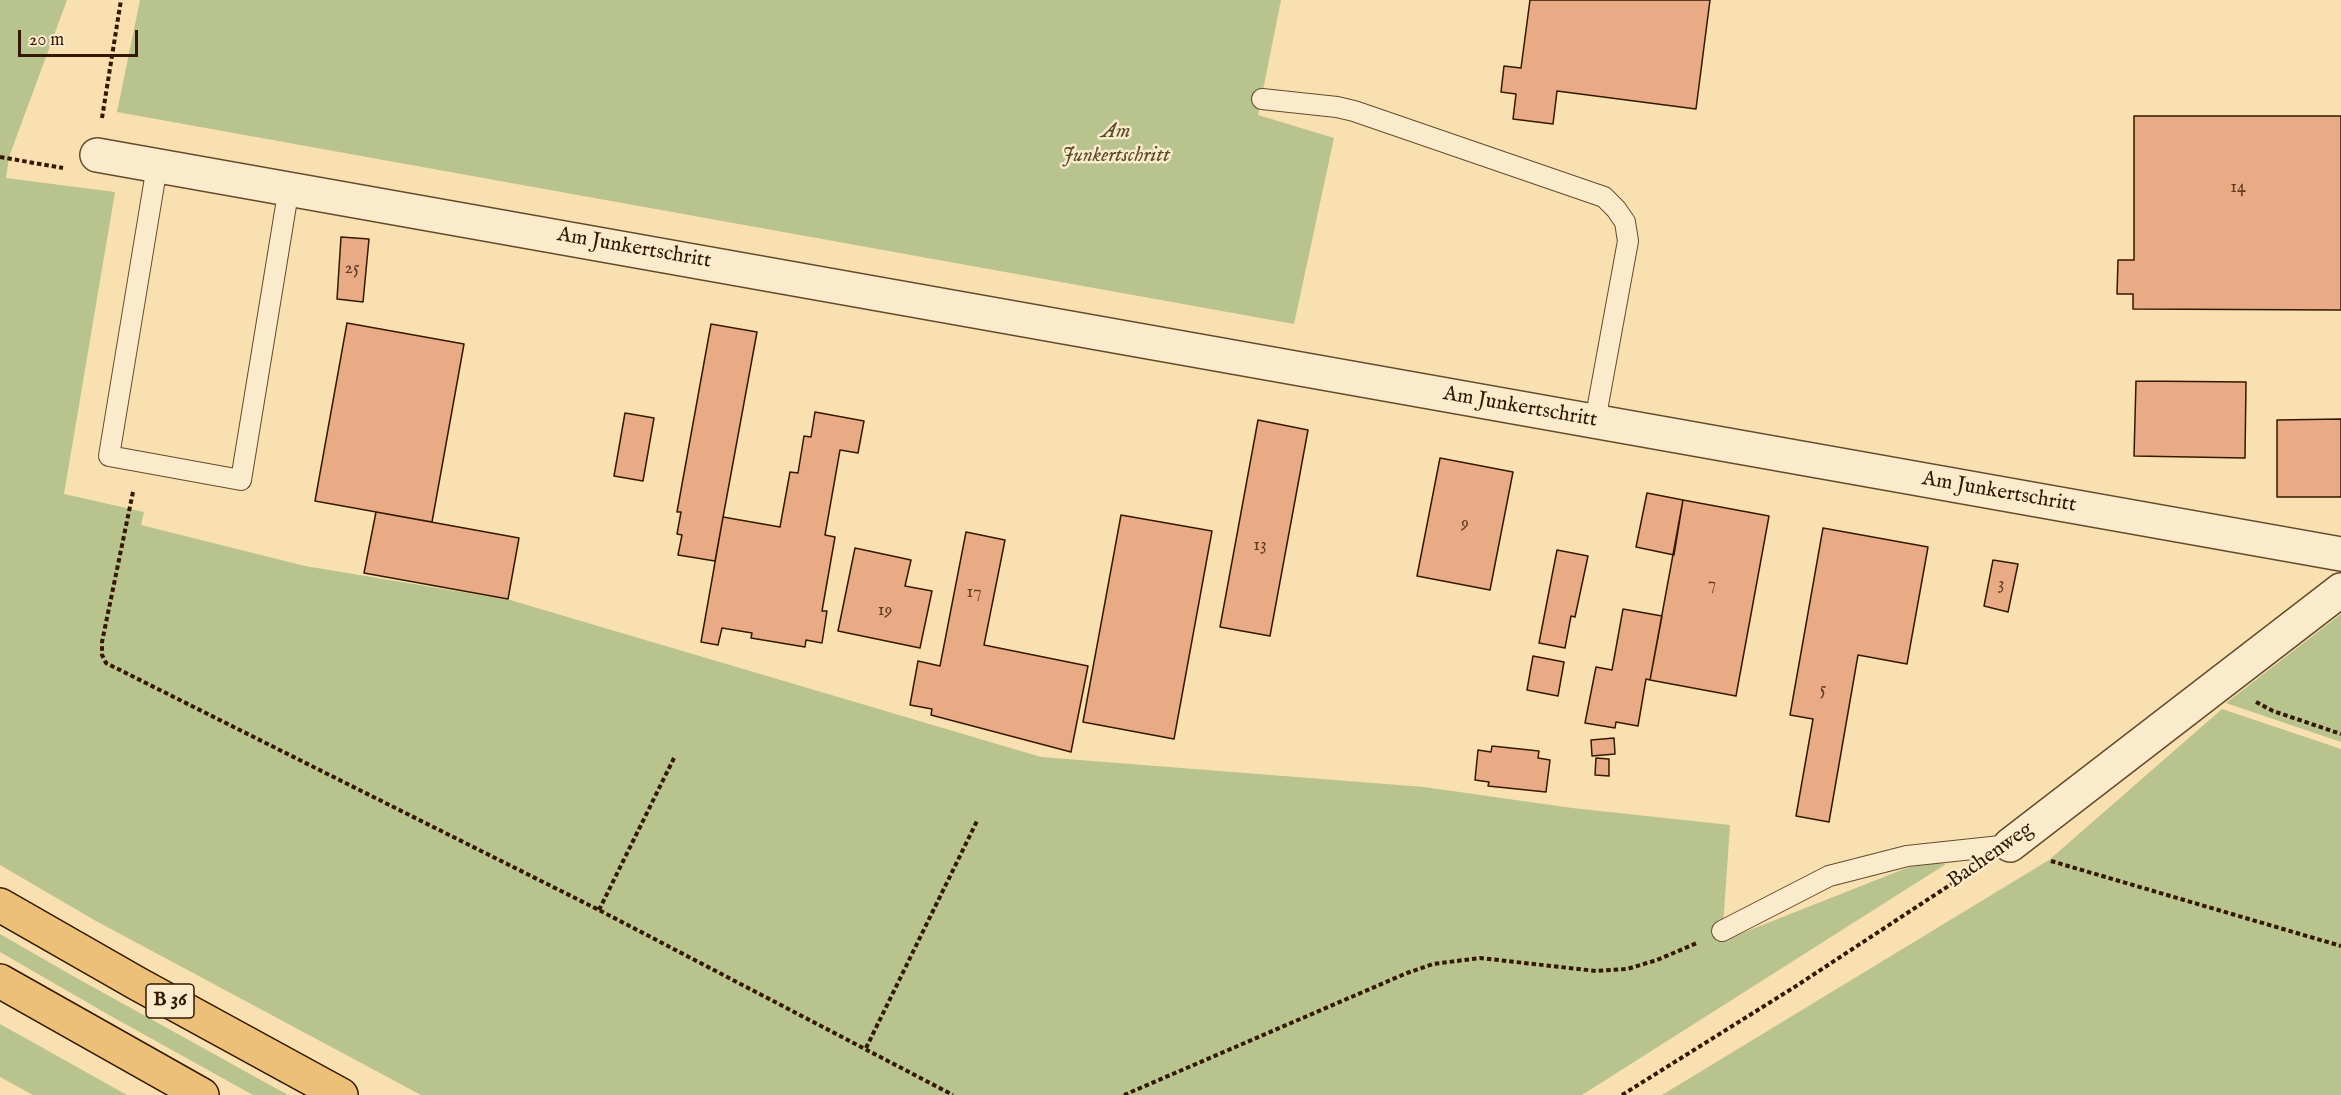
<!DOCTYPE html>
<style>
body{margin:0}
#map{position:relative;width:2341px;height:1095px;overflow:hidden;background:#f8e0b0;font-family:"IM FELL English",serif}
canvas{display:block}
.scale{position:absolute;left:18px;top:30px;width:120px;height:27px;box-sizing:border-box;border:3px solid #341801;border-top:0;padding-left:8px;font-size:18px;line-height:21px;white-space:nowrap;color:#341801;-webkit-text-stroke:4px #faebcc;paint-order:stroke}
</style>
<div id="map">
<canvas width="2341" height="1095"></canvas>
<div class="scale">20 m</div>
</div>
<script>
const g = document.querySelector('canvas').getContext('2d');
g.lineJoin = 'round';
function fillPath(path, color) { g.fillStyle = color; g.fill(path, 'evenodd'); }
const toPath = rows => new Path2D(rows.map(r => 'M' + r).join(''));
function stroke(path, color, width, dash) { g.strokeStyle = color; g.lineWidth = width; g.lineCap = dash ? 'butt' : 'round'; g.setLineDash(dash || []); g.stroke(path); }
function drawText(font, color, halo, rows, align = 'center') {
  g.font = font + ' "IM FELL English",serif'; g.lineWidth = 5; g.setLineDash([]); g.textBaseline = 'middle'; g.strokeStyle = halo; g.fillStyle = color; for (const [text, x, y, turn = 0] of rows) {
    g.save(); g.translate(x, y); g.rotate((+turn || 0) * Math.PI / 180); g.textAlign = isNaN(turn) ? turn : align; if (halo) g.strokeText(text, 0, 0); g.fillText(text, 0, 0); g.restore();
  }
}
const green = toPath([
 [0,0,67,0,9,157,6,178,115,192,64,494,144,512,141,525,305,566,510,600,1041,757,1424,787,1572,808,1730,825,1722,941,1904,869,1929,862,1946,864,1582,1095,421,1095,96,921,0,865],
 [140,0,1281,0,1258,115,1334,138,1294,324,117,112],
 [2341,614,2341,742,2226,703],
 [2222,709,2341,749,2341,1095,1662,1095,2049,860],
 [0,934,73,976,288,1095,253,1095,109,1015,0,952],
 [0,1024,127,1095,33,1095,0,1077]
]);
const building = toPath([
 [1530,0,1710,0,1696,109,1557,91,1553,124,1513,119,1516,94,1501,92,1504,66,1521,68,1530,0],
 [2134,116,2341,116,2341,310,2133,309,2133,294,2117,294,2118,260,2134,260,2134,116],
 [341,237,369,239,363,302,337,299,341,237],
 [347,323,464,344,432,522,315,501,347,323],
 [711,324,757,332,715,561,678,555,682,535,677,534,681,512,677,512,711,324],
 [2136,381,2246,382,2245,458,2134,456,2136,381],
 [815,412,864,421,858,453,840,450,825,535,835,537,822,611,827,611,822,643,806,640,805,647,751,638,752,633,722,628,718,645,701,642,723,517,780,527,790,472,798,473,804,436,811,437,815,412],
 [625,413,654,418,643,481,614,476,625,413],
 [2341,419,2341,497,2277,497,2277,420,2341,419],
 [1258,420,1308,430,1270,636,1220,627,1258,420],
 [1440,458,1513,472,1490,590,1417,576,1440,458],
 [1647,493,1683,500,1674,555,1636,547,1647,493],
 [1683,500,1769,516,1736,696,1650,680,1683,500],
 [376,512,519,538,508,599,364,573,376,512],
 [1121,515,1212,531,1174,739,1083,722,1121,515],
 [1823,528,1928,547,1907,664,1858,655,1829,822,1796,816,1813,719,1790,715,1823,528],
 [966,532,1005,540,984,645,1088,666,1071,752,931,715,932,709,910,705,918,661,940,666,966,532],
 [855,548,911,560,905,586,932,591,920,648,838,631,855,548],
 [1557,550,1588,556,1575,617,1571,616,1565,648,1539,643,1557,550],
 [1993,560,2018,564,2008,612,1984,606,1993,560],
 [1623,609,1662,616,1650,680,1646,679,1638,726,1616,722,1615,728,1585,723,1596,667,1612,670,1623,609],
 [1533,656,1564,662,1558,696,1527,690,1533,656],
 [1614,738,1615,754,1592,756,1591,740,1614,738],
 [1492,746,1539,751,1538,758,1550,760,1546,792,1488,786,1489,782,1475,780,1478,750,1491,752,1492,746],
 [1596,758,1609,759,1609,776,1595,775,1596,758]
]);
const path = toPath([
 [102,118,121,0],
 [0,157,63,168],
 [133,492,102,642,102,655,106,663,599,910,953,1095],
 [2256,702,2273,711,2341,734],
 [2051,861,2341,946],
 [599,910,675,756],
 [866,1048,977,821],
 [1124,1095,1407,973,1433,964,1480,958,1596,971,1627,969,1657,960,1697,943],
 [1622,1095,1793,988,1953,883]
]);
const lane = toPath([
 [1262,99,1337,107,1354,111,1604,197,1616,209,1625,222,1628,241,1595,421],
 [157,166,109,456,241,480,289,187],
 [1722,931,1829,876,1907,856,2010,845]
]);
const street = toPath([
 [97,155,2341,554],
 [2010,845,2341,590]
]);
const highway = toPath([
 [0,905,138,984,341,1095],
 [0,981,202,1095]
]);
const numberNames = [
 ["14",2238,188],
 ["25",352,269],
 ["9",1465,524],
 ["13",1260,546],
 ["7",1712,585],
 ["3",2001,585],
 ["17",974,593],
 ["19",885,611],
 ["5",1823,690]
];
const shields = [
 [170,1001,48]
];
const shieldNames = [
 ["B 36",170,1001]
];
const parkNames = [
 ["Am",1116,133],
 ["Junkertschritt",1116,157]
];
const streetNames = [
 ["Am Junkertschritt",634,249,10],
 ["Am Junkertschritt",1520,408,10],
 ["Am Junkertschritt",1999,493,10],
 ["Bachenweg",1991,856,-35]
];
fillPath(green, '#b9c38e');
fillPath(building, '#e8ab86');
stroke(building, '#341801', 1.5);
stroke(lane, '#654a2d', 22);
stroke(street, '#654a2d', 36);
stroke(highway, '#341801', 36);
stroke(path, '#341801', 4, [4.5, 3]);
stroke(lane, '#faebcc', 20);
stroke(street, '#faebcc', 33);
stroke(highway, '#ecc078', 33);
drawText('18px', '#613d22', null, numberNames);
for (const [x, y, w] of shields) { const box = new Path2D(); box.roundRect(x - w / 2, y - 17, w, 34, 4.5); g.fillStyle = '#faebcc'; g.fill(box); stroke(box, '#341801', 1.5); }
drawText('bold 20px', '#341801', null, shieldNames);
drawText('italic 21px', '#5c4b2b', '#faebcc', parkNames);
drawText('21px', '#341801', '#faebcc', streetNames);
</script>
